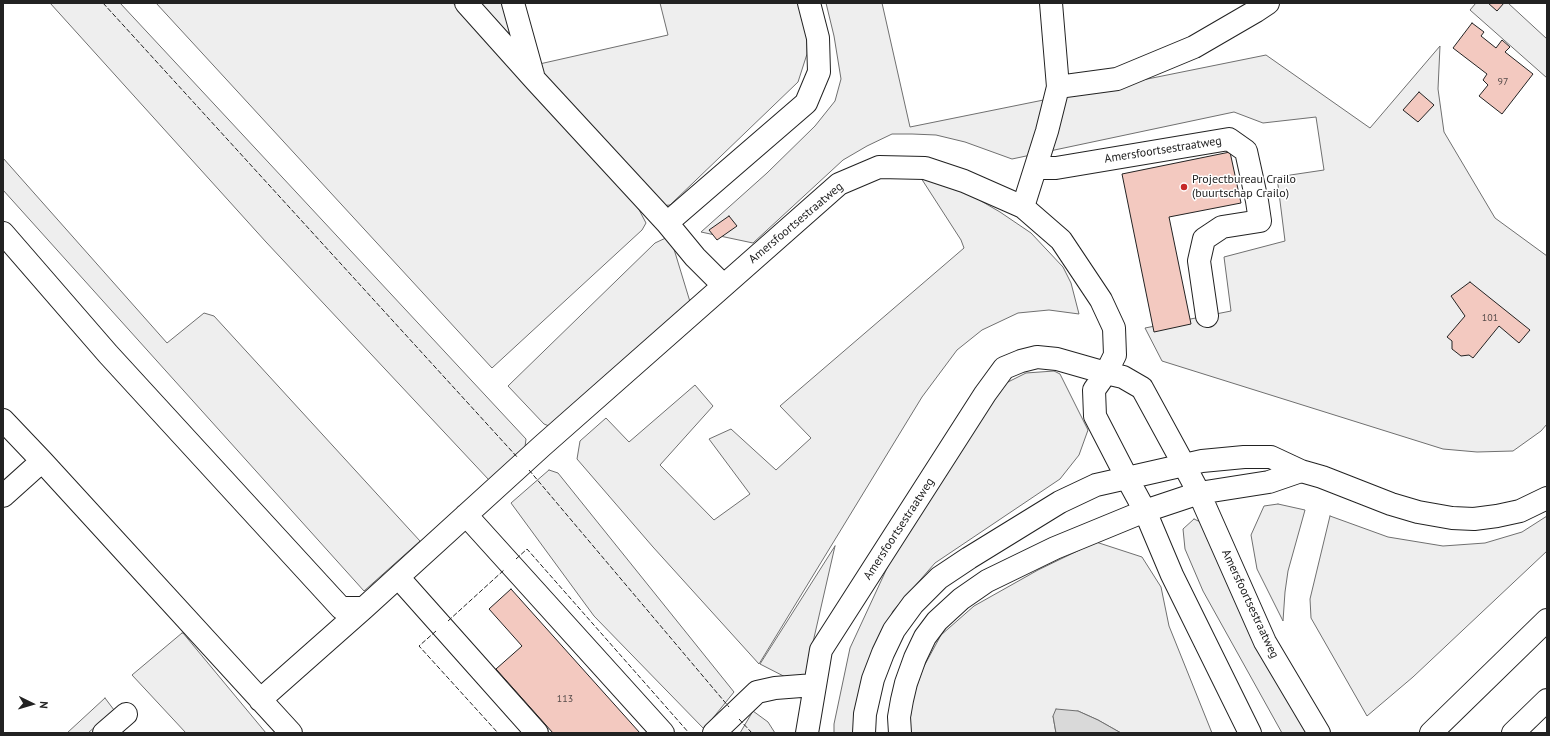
<!DOCTYPE html>
<style>
body{margin:0}
#map{position:relative;width:1550px;height:736px;overflow:hidden;background:#fff;font-family:"PT Sans",sans-serif}
canvas{display:block}
.frame{position:absolute;inset:0;border:4px solid #222;pointer-events:none}
.north{position:absolute;left:12px;top:684px;width:40px;height:40px;-webkit-text-stroke:3px #fff;paint-order:stroke;rotate:95deg;font-size:11px;font-weight:700;line-height:16px;text-align:center;color:#222}
.north::after{content:'';display:block;margin:auto;width:14px;height:18px;background:#222;clip-path:polygon(50% 0,100% 100%,50% 72%,0 100%)}
</style>
<div id="map">
<canvas width="1550" height="736"></canvas>
<div class="frame"></div>
<div class="north">N</div>
</div>
<script>
const g = document.querySelector('canvas').getContext('2d');
g.lineJoin = 'round';
function fillPath(path, color) { g.fillStyle = color; g.fill(path, 'evenodd'); }
const toPath = rows => new Path2D(rows.map(r => 'M' + r).join(''));
function stroke(path, color, width, dash) { g.strokeStyle = color; g.lineWidth = width; g.lineCap = dash ? 'butt' : 'round'; g.setLineDash(dash || []); g.stroke(path); }
function drawText(font, color, halo, rows, align = 'center') {
  g.font = font + ' "PT Sans",sans-serif'; g.lineWidth = 3; g.setLineDash([]); g.textBaseline = 'middle'; g.strokeStyle = halo; g.fillStyle = color; for (const [text, x, y, turn = 0] of rows) {
    g.save(); g.translate(x, y); g.rotate((+turn || 0) * Math.PI / 180); g.textAlign = isNaN(turn) ? turn : align; if (halo) g.strokeText(text, 0, 0); g.fillText(text, 0, 0); g.restore();
  }
}
const green = toPath([
 [50,3,120,3,526,439,525,447,489,480,266,242,50,3],
 [156,3,453,3,521,80,635,202,646,223,642,230,492,368,156,3],
 [481,3,506,3,510,25,509,34,481,3],
 [660,3,801,3,807,24,807,54,798,82,670,205,659,206,535,65,668,35,660,3],
 [826,3,882,3,910,127,1266,55,1370,128,1440,46,1438,89,1444,132,1495,218,1547,256,1547,424,1541,431,1513,451,1477,452,1443,449,1162,361,1145,328,1231,311,1224,257,1285,241,1277,177,1324,170,1316,117,1263,123,1234,112,1012,159,965,142,936,135,912,134,892,134,867,146,843,160,753,243,701,232,767,173,815,126,835,101,841,79,834,36,826,3],
 [1476,3,1508,3,1547,39,1547,78,1470,10,1476,3],
 [3,158,167,343,204,313,214,316,420,541,364,591,3,190,3,158],
 [921,178,952,184,1000,212,1031,233,1063,267,1071,283,1079,314,1049,310,1018,313,982,330,957,350,922,397,759,664,653,547,577,459,580,441,606,418,629,442,695,385,713,406,660,465,714,520,750,494,709,439,731,429,776,470,811,438,780,406,964,248,961,240,921,178],
 [670,236,691,305,549,426,544,424,508,386,655,243,670,236],
 [1054,371,1060,374,1088,430,1079,455,1060,479,935,563,893,611,870,663,853,733,834,733,834,724,850,648,894,553,995,391,1008,382,1026,373,1054,371],
 [549,470,558,473,734,692,704,729,594,616,511,503,549,470],
 [1278,504,1305,510,1288,571,1285,592,1283,621,1257,569,1251,535,1264,506,1278,504],
 [1330,516,1388,537,1443,546,1485,543,1522,532,1547,516,1547,551,1413,677,1367,716,1311,618,1310,599,1330,516],
 [1194,519,1207,525,1315,733,1282,733,1203,591,1185,549,1183,529,1194,519],
 [1096,542,1142,557,1161,587,1169,626,1212,733,1121,733,1098,720,1078,711,1053,716,1056,733,909,733,912,700,923,668,941,635,974,606,1038,570,1096,542],
 [835,546,803,686,760,664,835,546],
 [182,633,183,633,266,733,186,733,132,675,182,633],
 [105,698,114,710,88,733,67,733,105,698],
 [753,711,768,722,775,733,740,733,753,711]
]);
const water = toPath([
 [1056,709,1078,711,1098,720,1121,733,1056,733,1053,716,1056,709]
]);
const building = toPath([
 [1488,3,1504,3,1497,11,1488,3],
 [1472,23,1484,32,1481,36,1496,48,1502,40,1510,47,1505,52,1533,74,1502,114,1479,96,1488,85,1483,80,1487,74,1453,48,1472,23],
 [1419,92,1434,105,1418,122,1403,110,1419,92],
 [1230,152,1241,203,1169,217,1191,324,1154,332,1122,174,1230,152],
 [729,216,737,226,717,240,709,230,729,216],
 [1470,282,1530,330,1519,343,1499,326,1473,358,1469,355,1461,356,1452,349,1452,341,1447,337,1465,316,1451,296,1470,282],
 [511,589,640,733,553,733,496,669,522,646,489,609,511,589]
]);
const minor = toPath([
 [466,3,535,80,667,223,695,257,723,285],
 [513,3,533,75],
 [1051,3,1058,87],
 [1036,168,1056,168,1229,139,1246,151,1257,201,1260,221,1222,227,1204,239,1199,261,1207,316],
 [1023,207,1047,131,1058,87,1117,79,1194,47,1256,11,1268,3],
 [667,223,806,103,819,72,818,38,809,3],
 [3,233,108,354,341,608,364,608],
 [3,420,42,461,291,733],
 [3,496,42,461],
 [466,515,663,733],
 [398,577,537,733],
 [260,700,364,608,542,446,839,184,879,167,925,168,964,181,1023,207,1061,240,1101,300,1114,328,1115,355,1106,373,1094,390,1095,416,1127,478],
 [104,733,126,714],
 [714,733,757,692,775,688,814,685],
 [807,733,821,650,985,394,1004,368,1021,361,1037,357,1057,359,1106,373,1123,377,1142,388,1184,465]
]);
const major = toPath([
 [1184,465,1199,493,1265,642,1319,733],
 [1145,511,1199,493,1269,482,1301,471],
 [1250,733,1172,575,1145,511,1127,478,1202,461,1244,457,1271,457,1301,471,1322,477,1391,504,1418,512,1452,518,1474,519,1497,516,1520,511,1547,498]
]);
const highway = toPath([
 [864,733,865,714,873,679,883,653,894,630,913,604,939,578,969,558,1060,502,1096,485,1127,478],
 [900,733,899,717,902,700,906,683,915,658,925,637,937,621,961,599,987,581,1055,548,1145,511],
 [1431,733,1547,620],
 [1513,733,1547,700]
]);
const fence = toPath([
 [103,3,518,458],
 [529,470,729,707],
 [516,559,527,549,689,733],
 [448,621,504,570],
 [436,631,419,646,498,733],
 [739,719,752,733]
]);
const markers = [
 [1184,187,4,"#c62828"]
];
const numberNames = [
 ["97",1503,82],
 ["101",1490,318],
 ["113",565,699]
];
const streetNames = [
 ["Amersfoortsestraatweg",1163,150,-9],
 ["Amersfoortsestraatweg",796,223,-40],
 ["Amersfoortsestraatweg",899,529,-57],
 ["Amersfoortsestraatweg",1250,604,65]
];
const poiNames = [
 ["Projectbureau Crailo",1192,180],
 ["(buurtschap Crailo)",1192,194]
];
fillPath(green, '#eee');
stroke(green, '#6f6f6f', 1);
fillPath(water, '#d9d9d9');
stroke(water, '#6f6f6f', 1);
fillPath(building, '#f3c9c0');
stroke(building, '#222', 1);
stroke(minor, '#222', 24);
stroke(major, '#222', 24);
stroke(highway, '#222', 24);
stroke(minor, '#fff', 22);
stroke(major, '#fff', 22);
stroke(highway, '#fff', 22);
stroke(fence, '#222', 1, [5, 2]);
for (const [x, y, r, color] of markers) { const dot = new Path2D(); dot.arc(x, y, r, 0, 2 * Math.PI); g.fillStyle = color; g.fill(dot); stroke(dot, '#fff', 1.5); }
drawText('10px', '#564c4a', null, numberNames);
drawText('12px', '#222', '#fff', streetNames);
drawText('12px', '#222', '#fff', poiNames, 'left');
</script>
